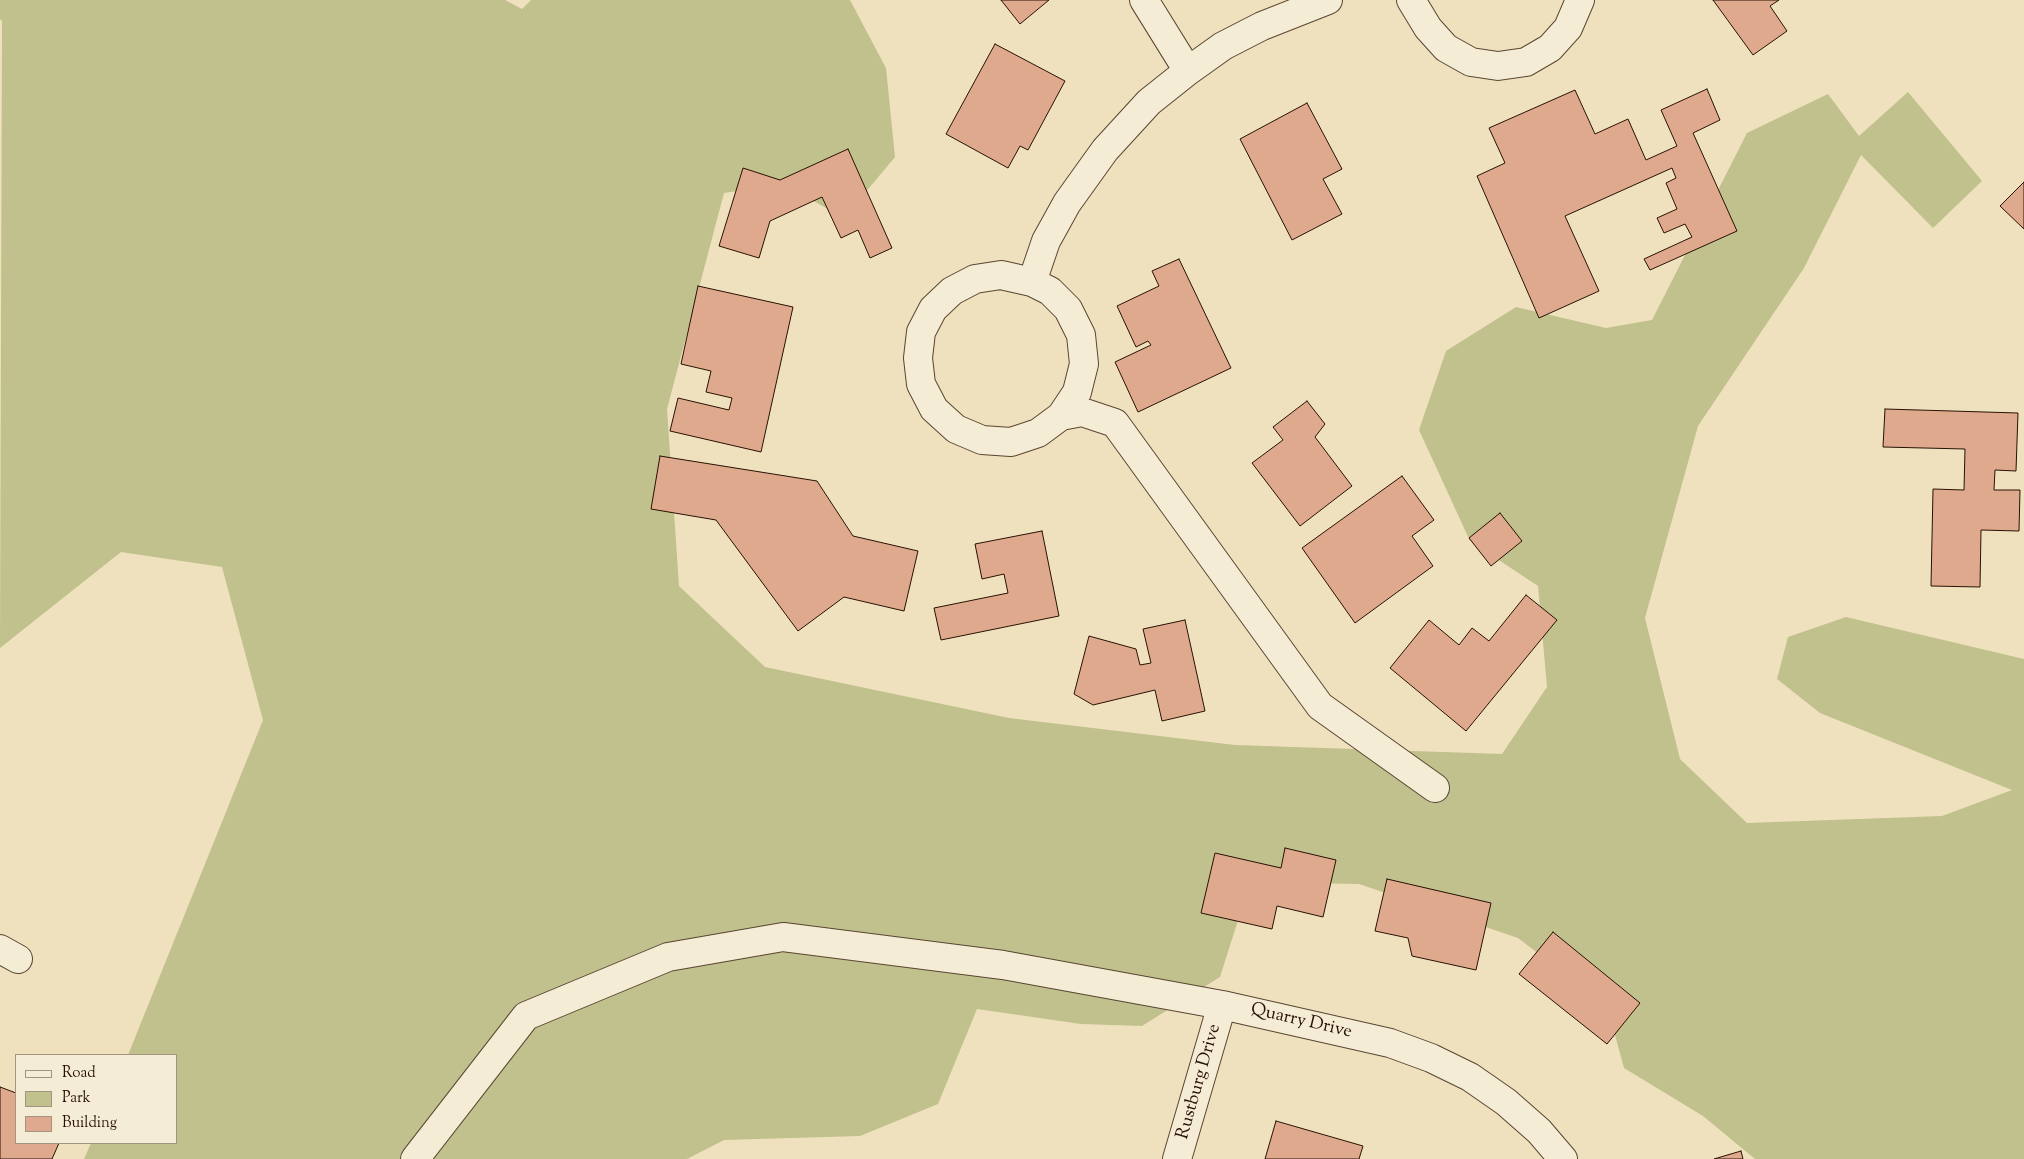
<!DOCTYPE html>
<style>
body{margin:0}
#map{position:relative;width:2024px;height:1159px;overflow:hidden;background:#f0e1be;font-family:"Sorts Mill Goudy",serif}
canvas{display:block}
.legend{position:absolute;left:15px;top:1054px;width:162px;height:90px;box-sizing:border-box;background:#f5ecd5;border:1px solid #a39481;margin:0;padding:6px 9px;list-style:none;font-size:15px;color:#281104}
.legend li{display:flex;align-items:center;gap:10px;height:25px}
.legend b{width:25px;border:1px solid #a39481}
</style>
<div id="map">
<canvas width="2024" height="1159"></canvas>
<ul class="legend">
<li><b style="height:6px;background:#f5ecd5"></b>Road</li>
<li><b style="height:14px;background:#c0c18d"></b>Park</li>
<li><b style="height:14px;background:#dea98c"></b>Building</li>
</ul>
</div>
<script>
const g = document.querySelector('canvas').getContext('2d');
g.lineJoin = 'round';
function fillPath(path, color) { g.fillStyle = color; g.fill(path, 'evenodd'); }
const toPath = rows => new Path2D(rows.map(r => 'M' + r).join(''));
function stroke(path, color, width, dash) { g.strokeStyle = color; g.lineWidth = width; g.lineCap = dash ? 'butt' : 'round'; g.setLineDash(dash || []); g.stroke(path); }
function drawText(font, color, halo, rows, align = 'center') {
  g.font = font + ' "Sorts Mill Goudy",serif'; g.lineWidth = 4; g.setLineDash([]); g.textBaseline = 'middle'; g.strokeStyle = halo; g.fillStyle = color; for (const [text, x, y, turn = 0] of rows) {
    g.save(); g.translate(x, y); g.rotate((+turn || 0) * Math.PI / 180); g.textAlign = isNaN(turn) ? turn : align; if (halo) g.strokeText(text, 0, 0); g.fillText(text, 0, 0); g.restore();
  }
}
const green = toPath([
 [0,0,505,0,522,9,531,0,850,0,886,68,895,157,844,218,783,184,724,193,667,409,679,586,765,667,1009,718,1235,745,1502,754,1547,687,1538,586,1470,541,1419,430,1446,351,1516,307,1606,328,1652,320,1747,133,1828,94,1859,136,1908,92,1982,181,1933,228,1861,155,1804,268,1698,426,1645,618,1680,759,1747,823,1942,816,2012,790,1820,713,1777,679,1788,637,1846,617,2024,659,2024,1159,1755,1159,1703,1116,1624,1068,1607,1006,1518,938,1359,884,1303,883,1246,895,1220,977,1142,1026,1081,1024,977,1009,938,1104,860,1136,724,1140,687,1159,84,1159,91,1143,176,1143,176,1055,128,1055,263,720,222,567,121,552,0,648,2,21,0,19]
]);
const building = toPath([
 [1001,0,1049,0,1020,24,1001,0],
 [1713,0,1779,0,1770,6,1787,31,1753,55,1713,0],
 [995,44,1065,81,1028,150,1020,146,1008,168,946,134,995,44],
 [1707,89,1720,120,1693,133,1737,231,1650,270,1644,259,1692,237,1685,224,1664,233,1657,218,1677,209,1666,183,1676,178,1672,168,1565,216,1599,291,1539,318,1477,176,1505,163,1489,128,1575,90,1595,134,1628,119,1646,160,1677,146,1661,110,1707,89],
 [1307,103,1342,169,1323,179,1342,214,1292,240,1240,139,1307,103],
 [848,149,892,248,870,258,858,230,841,238,822,197,770,221,759,258,719,246,743,168,780,180,848,149],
 [2024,182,2024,229,2000,206,2024,182],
 [1179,259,1231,368,1138,412,1115,362,1151,345,1148,341,1136,347,1117,306,1159,286,1152,271,1179,259],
 [698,286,793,307,761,452,670,431,678,398,729,410,732,398,706,392,711,371,681,364,698,286],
 [1307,401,1325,424,1315,437,1352,486,1300,526,1252,463,1283,440,1273,427,1307,401],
 [1885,409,2018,413,2016,471,1995,470,1994,490,2020,490,2019,531,1981,530,1980,587,1931,586,1933,489,1964,490,1965,449,1883,447,1885,409],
 [660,456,817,481,853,536,918,551,904,611,844,597,798,631,716,520,651,509,660,456],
 [1402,476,1434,520,1412,536,1433,566,1355,623,1302,548,1402,476],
 [1500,513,1522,541,1491,566,1469,538,1500,513],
 [1042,531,1059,616,941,640,934,608,1008,593,1004,574,982,579,975,544,1042,531],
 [1526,595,1557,620,1466,731,1390,668,1429,620,1459,645,1472,628,1489,641,1526,595],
 [1185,620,1205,711,1162,721,1155,690,1093,705,1074,694,1089,636,1136,649,1140,665,1151,663,1143,629,1185,620],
 [1285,848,1336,860,1323,917,1277,906,1272,929,1201,913,1215,853,1281,868,1285,848],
 [1387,879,1491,903,1476,970,1412,956,1408,938,1375,931,1387,879],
 [1553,932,1640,1003,1607,1044,1519,974,1553,932],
 [0,1087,16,1093,16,1143,59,1143,52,1159,0,1159,0,1087],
 [1276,1121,1363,1146,1359,1159,1265,1159,1276,1121],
 [1741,1151,1743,1159,1714,1159,1741,1151]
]);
const minor = toPath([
 [1144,0,1188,71],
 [1411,0,1428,28,1446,48,1471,62,1498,66,1526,62,1550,48,1568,28,1580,0],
 [1032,282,1046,241,1067,203,1105,150,1149,102,1188,71,1223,46,1262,26,1328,0],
 [1061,416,1077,392,1084,364,1081,335,1068,309,1050,291,1032,282,1001,275,975,279,952,291,933,309,921,332,918,358,921,384,934,409,956,429,982,440,1011,442,1038,433,1061,416,1082,412,1115,423,1320,706,1435,788],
 [0,949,18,959],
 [415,1159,526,1016,668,957,783,937,1003,965,1222,1005,1390,1043,1431,1058,1470,1077,1506,1102,1539,1131,1563,1159],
 [1177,1159,1222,1005]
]);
const streetNames = [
 ["Quarry Drive",1301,1022,13],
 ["Rustburg Drive",1200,1082,-74]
];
fillPath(green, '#c0c18d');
fillPath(building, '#dea98c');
stroke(building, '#281104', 1);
stroke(minor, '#5a4532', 30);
stroke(minor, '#f5ecd5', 28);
drawText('18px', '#281104', '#f5ecd5', streetNames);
</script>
